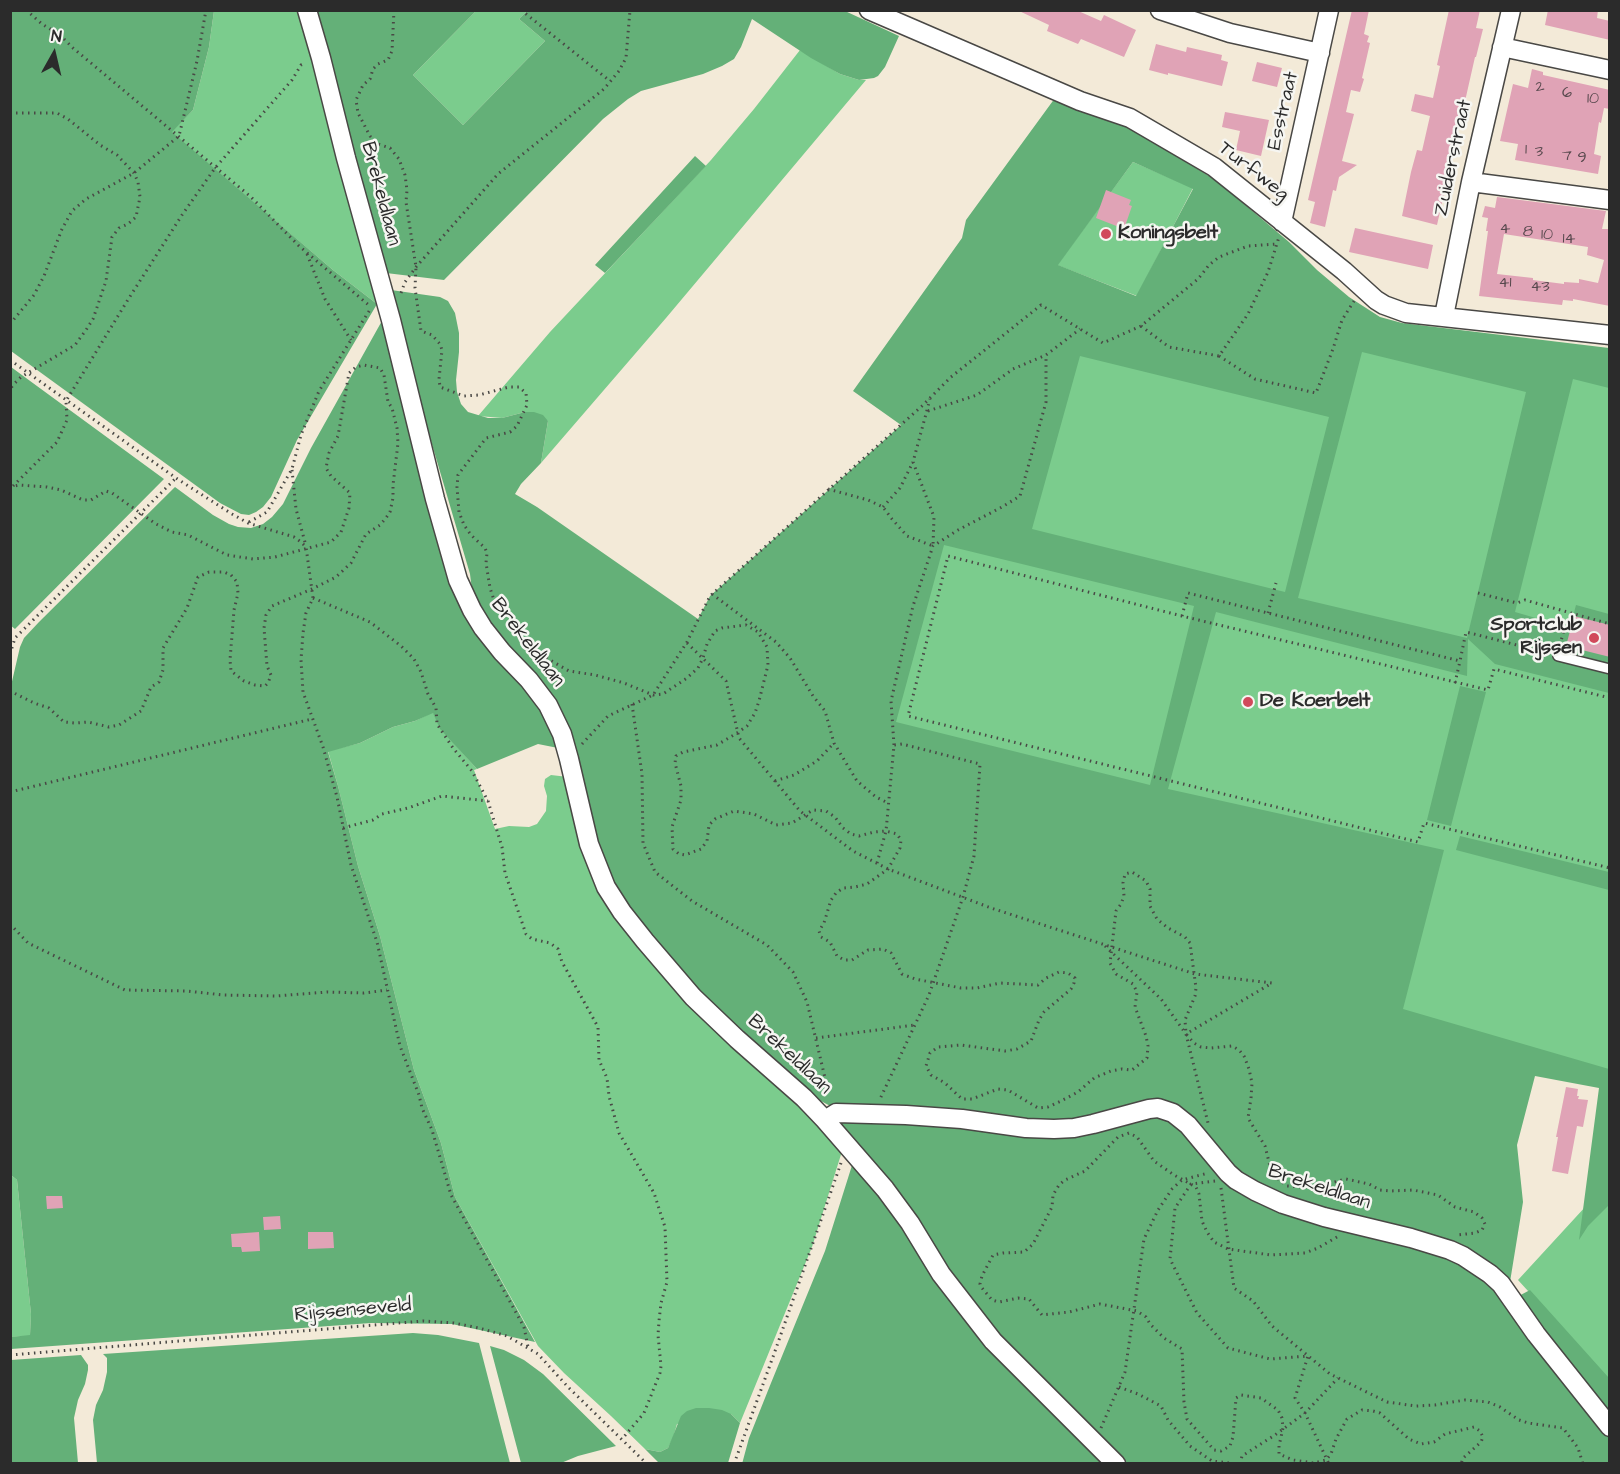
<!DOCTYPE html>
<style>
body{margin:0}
#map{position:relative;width:1620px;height:1474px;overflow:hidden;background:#f3ead8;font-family:"Architects Daughter",sans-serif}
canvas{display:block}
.frame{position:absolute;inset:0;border:12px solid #2b2b2b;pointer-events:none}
.north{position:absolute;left:24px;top:24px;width:60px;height:60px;-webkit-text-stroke:4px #f6f6f2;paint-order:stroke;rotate:8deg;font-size:16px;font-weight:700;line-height:24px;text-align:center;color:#2b2b2b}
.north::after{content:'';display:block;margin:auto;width:21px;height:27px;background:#2b2b2b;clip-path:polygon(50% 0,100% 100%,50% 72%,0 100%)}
</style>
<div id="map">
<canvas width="1620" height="1474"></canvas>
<div class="frame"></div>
<div class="north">N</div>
</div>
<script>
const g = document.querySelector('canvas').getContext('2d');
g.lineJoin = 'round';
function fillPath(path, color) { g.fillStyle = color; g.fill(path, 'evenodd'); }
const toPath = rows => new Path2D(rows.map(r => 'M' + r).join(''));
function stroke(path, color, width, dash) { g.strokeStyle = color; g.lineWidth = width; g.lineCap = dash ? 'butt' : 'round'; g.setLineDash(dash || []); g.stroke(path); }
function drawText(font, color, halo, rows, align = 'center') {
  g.font = font + ' "Architects Daughter",sans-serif'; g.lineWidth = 5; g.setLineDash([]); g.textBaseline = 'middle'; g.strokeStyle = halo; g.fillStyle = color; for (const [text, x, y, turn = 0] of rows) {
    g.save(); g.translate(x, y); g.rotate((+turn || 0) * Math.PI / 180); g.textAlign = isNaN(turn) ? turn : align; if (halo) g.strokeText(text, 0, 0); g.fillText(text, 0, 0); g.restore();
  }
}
const green = toPath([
 [214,11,297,11,320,83,379,300,377,304,333,270,171,132,193,110,209,47],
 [476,11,527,11,519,19,545,41,463,125,413,75],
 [800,50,840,74,859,80,866,80,666,318,541,463,548,421,525,412,502,418,478,416,550,332,711,160,754,109],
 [1133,162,1193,188,1137,296,1057,265],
 [1355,331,1609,360,1609,1087,1380,1031,882,730,927,536,1065,339],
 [433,712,441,729,477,769,474,770,495,829,509,826,529,827,537,824,546,811,547,796,544,786,545,779,551,775,568,777,844,1145,812,1247,740,1423,731,1414,677,1424,673,1438,668,1448,660,1452,645,1449,611,1416,564,1373,538,1346,455,1197,441,1143,414,1070,380,936,358,866,338,786,328,751,360,743,393,727,415,721],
 [11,1175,17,1180,31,1314,30,1336,11,1337],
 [1609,1181,1609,1380,1518,1280]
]);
const forest = toPath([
 [10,11,214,11,209,47,193,110,172,132,333,270,377,304,297,440,271,497,263,507,256,512,249,515,241,514,220,503,11,351],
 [312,11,476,11,413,75,463,125,545,41,519,19,527,11,845,11,899,36,885,67,878,76,874,78,859,80,840,74,811,58,752,19,741,47,734,59,722,66,703,74,641,91,628,99,603,119,444,280,386,273],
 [1055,98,1130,127,1217,181,1289,242,1317,270,1349,297,1380,317,1402,323,1609,348,1609,388,1573,379,1515,612,1570,628,1576,605,1609,614,1609,693,1495,664,1468,639,1467,676,1216,612,1168,789,1444,850,1403,1009,1609,1069,1609,1205,1588,1226,1579,1240,1599,1088,1535,1076,1517,1145,1523,1202,1509,1288,1496,1276,1317,1211,1234,1172,1175,1107,1068,1122,836,1109,819,1100,694,989,639,924,614,886,603,863,575,758,507,649,473,598,470,574,429,434,391,290,440,297,448,301,455,313,459,333,459,352,456,380,457,392,461,404,468,412,488,418,502,418,525,412,534,412,543,415,548,421,541,463,521,484,515,494,537,507,698,619,710,596,901,425,853,391,962,238,966,220],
 [1133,162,1193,189,1136,296,1058,265],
 [1362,352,1526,392,1467,638,1298,598],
 [1080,356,1329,417,1285,592,1032,529],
 [944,545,1194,606,1150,785,896,722],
 [695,156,706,166,605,273,595,265],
 [383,319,445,558,546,715,558,748,538,744,477,769,440,729,433,713,415,721,393,727,360,743,328,752,338,786,358,866,380,936,414,1070,441,1143,455,1197,535,1342,452,1324,371,1323,11,1349,11,1337,30,1335,31,1314,17,1180,11,1175,10,690,20,647,24,638,39,622,175,487,213,515,229,524,238,527,251,528,263,524,272,517,283,504,311,448],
 [11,367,164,479,15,629,10,625],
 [1460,686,1486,692,1451,826,1427,820],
 [1460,836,1609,872,1609,890,1456,850],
 [1147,1114,1174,1119,1224,1182,1251,1199,1413,1243,1491,1278,1609,1433,1609,1463,1122,1463,1013,1356,835,1120,921,1120,1029,1135],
 [854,1159,893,1214,1108,1464,742,1464,749,1438,771,1383,825,1251],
 [1530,1290,1609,1378,1609,1410,1515,1298],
 [413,1333,438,1335,479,1343,510,1463,97,1463,93,1420,96,1405,103,1390,107,1372,107,1358,103,1354],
 [490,1346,504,1350,524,1360,543,1374,616,1446,578,1456,561,1463,521,1463],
 [81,1355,88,1365,88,1370,85,1384,78,1400,74,1418,78,1463,11,1463,11,1360],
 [696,1408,709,1408,722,1410,731,1414,740,1423,728,1463,659,1463,645,1449,660,1452,668,1448,681,1416,687,1411]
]);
const building = toPath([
 [1017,10,1076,10,1101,21,1104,15,1136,30,1124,57,1081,39,1078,44,1047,31,1049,25],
 [1352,10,1369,10,1364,34,1369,36,1367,42,1370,43,1362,78,1364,79,1360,92,1351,90,1346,112,1354,114,1342,161,1357,165,1339,177,1336,191,1333,190,1325,227,1310,223,1315,202,1308,200],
 [1449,10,1480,10,1476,28,1483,29,1476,57,1475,57,1437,225,1402,216,1411,172,1417,150,1422,151,1430,116,1411,111,1415,94,1433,98,1440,66,1437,65],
 [1548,10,1598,10,1597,18,1610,21,1610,40,1545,25],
 [1156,44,1186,52,1187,47,1222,55,1221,60,1228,62,1222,86,1168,73,1168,75,1149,70],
 [1257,62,1282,68,1277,87,1252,81],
 [1532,69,1543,72,1543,75,1610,90,1610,109,1604,108,1601,123,1599,122,1595,148,1594,154,1601,156,1598,174,1515,160,1518,144,1500,141,1513,84,1528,88],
 [1225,112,1269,120,1261,156,1236,150,1240,131,1222,127],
 [1106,190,1131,200,1129,205,1132,206,1124,229,1096,218],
 [1497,197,1606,211,1602,229,1610,229,1610,306,1573,299,1573,301,1563,300,1562,305,1479,296,1488,231,1486,231,1488,218,1482,217,1485,206,1495,208],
 [1504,234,1588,247,1587,255,1604,260,1598,283,1579,279,1579,283,1564,282,1564,284,1533,280,1533,278,1497,274],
 [1355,228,1433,245,1428,269,1349,252],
 [1574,616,1610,625,1610,657,1566,646],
 [1566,1087,1578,1089,1577,1096,1579,1096,1578,1099,1588,1100,1583,1127,1577,1126,1568,1174,1552,1171,1558,1137,1556,1137],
 [46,1196,62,1196,63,1208,47,1209],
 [280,1216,281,1229,264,1230,263,1217],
 [259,1232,260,1251,242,1252,241,1247,232,1247,231,1234],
 [308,1232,333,1232,334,1248,308,1249]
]);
const path = toPath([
 [26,10,42,24,60,35,73,48,251,197,299,246,371,307],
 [394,10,392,51,388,60,378,64,373,69,370,79,363,85,356,100,358,113,370,136,378,144,390,148,399,159,405,175,407,190,406,202,416,267,415,288,421,331,432,335,440,344,442,350,439,379,440,387,464,396,479,395,509,387,519,387,526,393,527,405,517,426,510,432,486,438,458,475,457,487,459,512,464,525,471,535,485,548,487,553,486,563,490,588,496,606,518,636,529,648,569,671,595,675,624,683,653,695,663,694,687,678,698,668,703,658,707,644,715,631,722,628,746,625,758,632,767,647,768,665,759,701,755,713,747,726,737,733,717,745,683,752,676,756,675,763,681,786,681,800,672,827,673,849,679,854,685,855,701,849,707,841,709,825,715,819,734,811,754,814,776,825,792,823,813,810,826,811,835,817,843,828,851,834,859,836,874,832,886,831,897,834,901,840,900,848,888,869,867,884,855,887,843,888,836,893,831,900,824,923,819,931,821,937,830,942,837,956,844,960,852,960,868,950,883,949,891,953,902,974,915,979,961,988,977,988,1000,983,1038,985,1046,978,1059,972,1068,973,1075,978,1074,983,1071,989,1044,1012,1039,1020,1031,1041,1017,1049,1005,1051,961,1045,938,1047,930,1053,926,1066,931,1075,945,1083,962,1099,972,1099,998,1089,1008,1090,1038,1108,1048,1107,1061,1101,1078,1092,1094,1078,1111,1071,1122,1069,1132,1070,1147,1058,1148,1046,1146,1036,1135,1007,1137,992,1133,984,1116,974,1110,963,1116,911,1121,904,1124,896,1123,883,1125,874,1132,872,1146,881,1150,889,1150,906,1157,919,1168,928,1185,937,1190,943,1196,988,1195,996,1185,1020,1186,1034,1194,1043,1201,1047,1211,1048,1232,1046,1239,1050,1244,1056,1249,1069,1252,1083,1251,1098,1248,1118,1265,1146,1270,1166,1276,1177,1287,1186,1302,1187,1319,1186,1346,1179,1369,1184,1380,1190,1390,1191,1413,1190,1438,1195,1455,1207,1474,1212,1482,1218,1485,1224,1482,1230,1475,1233,1457,1235],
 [521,10,610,81],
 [10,113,57,113,68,119,100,145,117,155,134,173,138,182,140,197,136,217,128,224,119,228,112,237,106,281,93,319,86,330,75,345,21,377,14,384,10,389],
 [307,254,325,299,351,340],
 [401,293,405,282,416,267,498,174,604,89,619,71,626,58,630,10],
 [10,324,34,295,44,276,62,229,72,211,86,199,134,173,179,136,197,61,206,10],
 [1141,326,1169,347,1219,356,1248,314,1268,272,1279,237],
 [1219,356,1255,379,1316,393,1333,349,1342,320,1354,301],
 [10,360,176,478,232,514,248,523,294,537,301,542,306,547,313,598,306,613,303,633,301,660,303,692,323,747,337,797,351,865,377,942,400,1046,419,1095,422,1108,432,1130,451,1195,524,1327,528,1347],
 [928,411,977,395,1013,369,1046,355],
 [292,470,296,509,306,546],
 [13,486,57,442,67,420,66,401,129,298,182,215,215,168,292,80,301,65,306,63],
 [10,487,19,485,47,487,61,490,83,500,91,500,106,491,112,493,156,524,172,532,188,535,227,555,253,559,275,557,331,542,341,532,349,508,350,493,331,476,326,468,329,453,338,436,349,373,356,367,364,365,380,368,384,375,388,402,392,408,397,428,398,443,393,485,393,498,390,512,386,518,380,525,366,534,351,563,336,577,312,589,272,606,266,615,264,628,267,666,271,675,268,683,265,686,255,685,244,681,231,671,230,660,234,610,238,593,237,582,231,575,224,572,209,572,198,577,187,608,163,648,163,670,159,682,151,687,141,711,119,725,109,727,88,722,75,723,64,722,49,708,34,703,10,691],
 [828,489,868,500,883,507,892,519,907,536,933,546,934,517,913,462,930,399],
 [883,507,900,488,913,462],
 [249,522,267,512,292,469,301,435,319,391,371,308],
 [1478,593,1517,603,1525,600,1610,624],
 [712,594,776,642,790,658,813,696,825,711,834,743,857,781,876,797,888,803],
 [313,598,370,622,401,646,414,659,421,672,428,694,436,708,437,724,453,748,472,771,488,801,502,847,505,873,526,934,532,939,550,943,558,949,562,962,598,1027,599,1060,607,1078,609,1096,619,1133,654,1193,665,1227,667,1282,661,1303,659,1321,658,1335,661,1366,660,1373,644,1413,622,1439],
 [1268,613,1276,583],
 [1182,616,1188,593,1460,661,1466,632,1548,653],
 [687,643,726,681,739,738,800,811,853,851,888,869,991,908,1195,974,1272,983,1186,1034],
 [1560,645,1565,626],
 [10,654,15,638,176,478],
 [1455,683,1460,661],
 [1610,698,1494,669,1488,690,1182,616,948,556,908,716,1418,842,1424,823,1610,868],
 [632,704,642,774,643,843,655,872,692,901,767,945,793,972,807,1002,826,1082,826,1097],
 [582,744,608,716,653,695,687,642,710,596,922,406,951,377,1041,305,1103,343,1141,326,1198,279,1209,265,1219,257,1248,246,1277,244],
 [894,745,891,701,913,606,933,546,958,530,1002,507,1020,496,1046,402,1046,355,1080,329],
 [775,781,794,775,817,761,834,743],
 [10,792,312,719],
 [343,828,373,820,382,814,408,808,442,796,488,801],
 [877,863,886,831,894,745,902,744,980,764,974,856,963,897,929,995,880,1099],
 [10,924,28,943,125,990,187,991,223,995,276,996,327,992,364,993,387,990],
 [1105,946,1161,999,1186,1034,1208,1123],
 [816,1038,915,1025],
 [1215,1181,1191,1184,1175,1208,1170,1259,1197,1313,1228,1348,1270,1359,1308,1356,1295,1398,1305,1413,1329,1464],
 [1221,1188,1234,1288,1253,1301,1272,1326,1330,1374,1387,1402,1416,1406,1435,1405,1465,1400,1488,1402,1500,1407,1519,1420,1528,1423,1563,1428,1578,1448,1583,1464],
 [1337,1237,1318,1248,1305,1253,1271,1255,1228,1249,1214,1242,1207,1232,1202,1221,1199,1194,1196,1187,1174,1175,1154,1161,1137,1137,1129,1133,1118,1137,1085,1171,1065,1180,1059,1185,1053,1195,1052,1207,1033,1244,1024,1252,1003,1253,993,1255,982,1276,980,1284,982,1288,992,1300,999,1302,1018,1298,1029,1299,1042,1315,1069,1312,1100,1304,1137,1311,1146,1317,1150,1324,1164,1338,1182,1349,1184,1402,1187,1419,1214,1450,1221,1451,1230,1446,1233,1437,1236,1398,1241,1395,1261,1398,1278,1410,1282,1418,1283,1428,1279,1446,1279,1454,1293,1460,1314,1463,1326,1460,1331,1454,1336,1439,1347,1419,1362,1410,1373,1411,1380,1413,1409,1439,1421,1444,1434,1442,1445,1434,1474,1427,1480,1431,1483,1437,1481,1442,1463,1458,1461,1464],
 [10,1355,423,1321,454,1323,479,1328,507,1336,538,1354,568,1387,647,1464],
 [1119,1387,1138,1394,1161,1406,1168,1420,1190,1446,1212,1461,1238,1464],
 [1101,1428,1125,1372,1144,1239,1158,1210,1172,1189,1182,1180,1208,1173],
 [734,1464,774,1354,841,1163],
 [1240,1464,1242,1456,1275,1435,1305,1413,1338,1378]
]);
const lane = toPath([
 [1558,656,1610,669]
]);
const street = toPath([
 [307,10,321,58,346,158,391,320,435,499,458,580,472,610,483,628,502,652,529,680,548,705,562,734,569,759,589,844,606,887,622,912,645,941,693,997,737,1039,804,1098,825,1120,885,1189,910,1223,941,1274,993,1341,1116,1464],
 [869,10,1080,101,1130,118,1214,167,1344,271,1376,300,1384,305,1406,313,1610,335],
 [1160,10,1230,33,1320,53],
 [1502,47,1610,70],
 [1471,182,1610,200],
 [1282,222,1329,10],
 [1444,316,1471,182,1511,10],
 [825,1120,836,1113,906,1115,962,1119,1026,1128,1054,1129,1074,1128,1093,1124,1149,1109,1158,1108,1173,1113,1188,1125,1228,1173,1236,1180,1255,1191,1283,1204,1324,1217,1411,1238,1450,1250,1463,1256,1490,1274,1501,1284,1536,1334,1610,1427]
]);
const markers = [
 [1106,234,6,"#d1495b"],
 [1594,638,6,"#d1495b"],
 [1248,702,6,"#d1495b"]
];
const numberNames = [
 ["2",1540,88],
 ["6",1567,94],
 ["10",1593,100],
 ["1",1526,151],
 ["3",1539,153],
 ["7",1567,157],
 ["9",1582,159],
 ["4",1505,230],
 ["8",1528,233],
 ["10",1547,236],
 ["14",1569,240],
 ["41",1505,284],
 ["43",1540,288]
];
const streetNames = [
 ["Esstraat",1284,111,-77],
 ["Zuiderstraat",1454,158,-78],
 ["Turfweg",1253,172,38],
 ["Brekeldlaan",380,194,75],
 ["Brekeldlaan",527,643,52],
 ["Brekeldlaan",789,1055,43],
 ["Brekeldlaan",1319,1188,18],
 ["Rijssenseveld",353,1311,-5]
];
const poiNames = [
 ["Koningsbelt",1118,234],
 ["Sportclub",1582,626,"right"],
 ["Rijssen",1582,649,"right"],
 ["De Koerbelt",1260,702]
];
fillPath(green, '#7bcc8d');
fillPath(forest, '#64b078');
fillPath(building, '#e0a3b6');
stroke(lane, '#494845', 12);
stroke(street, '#494845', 21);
stroke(path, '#494845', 3, [1.5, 4.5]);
stroke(lane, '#fff', 9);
stroke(street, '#fff', 18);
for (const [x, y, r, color] of markers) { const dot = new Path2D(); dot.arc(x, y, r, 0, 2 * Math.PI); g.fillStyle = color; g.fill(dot); stroke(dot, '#f6f6f2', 2); }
drawText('16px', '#58494e', null, numberNames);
drawText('20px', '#2b2b2b', '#f6f6f2', streetNames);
drawText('bold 20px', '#2b2b2b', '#f6f6f2', poiNames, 'left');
</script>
